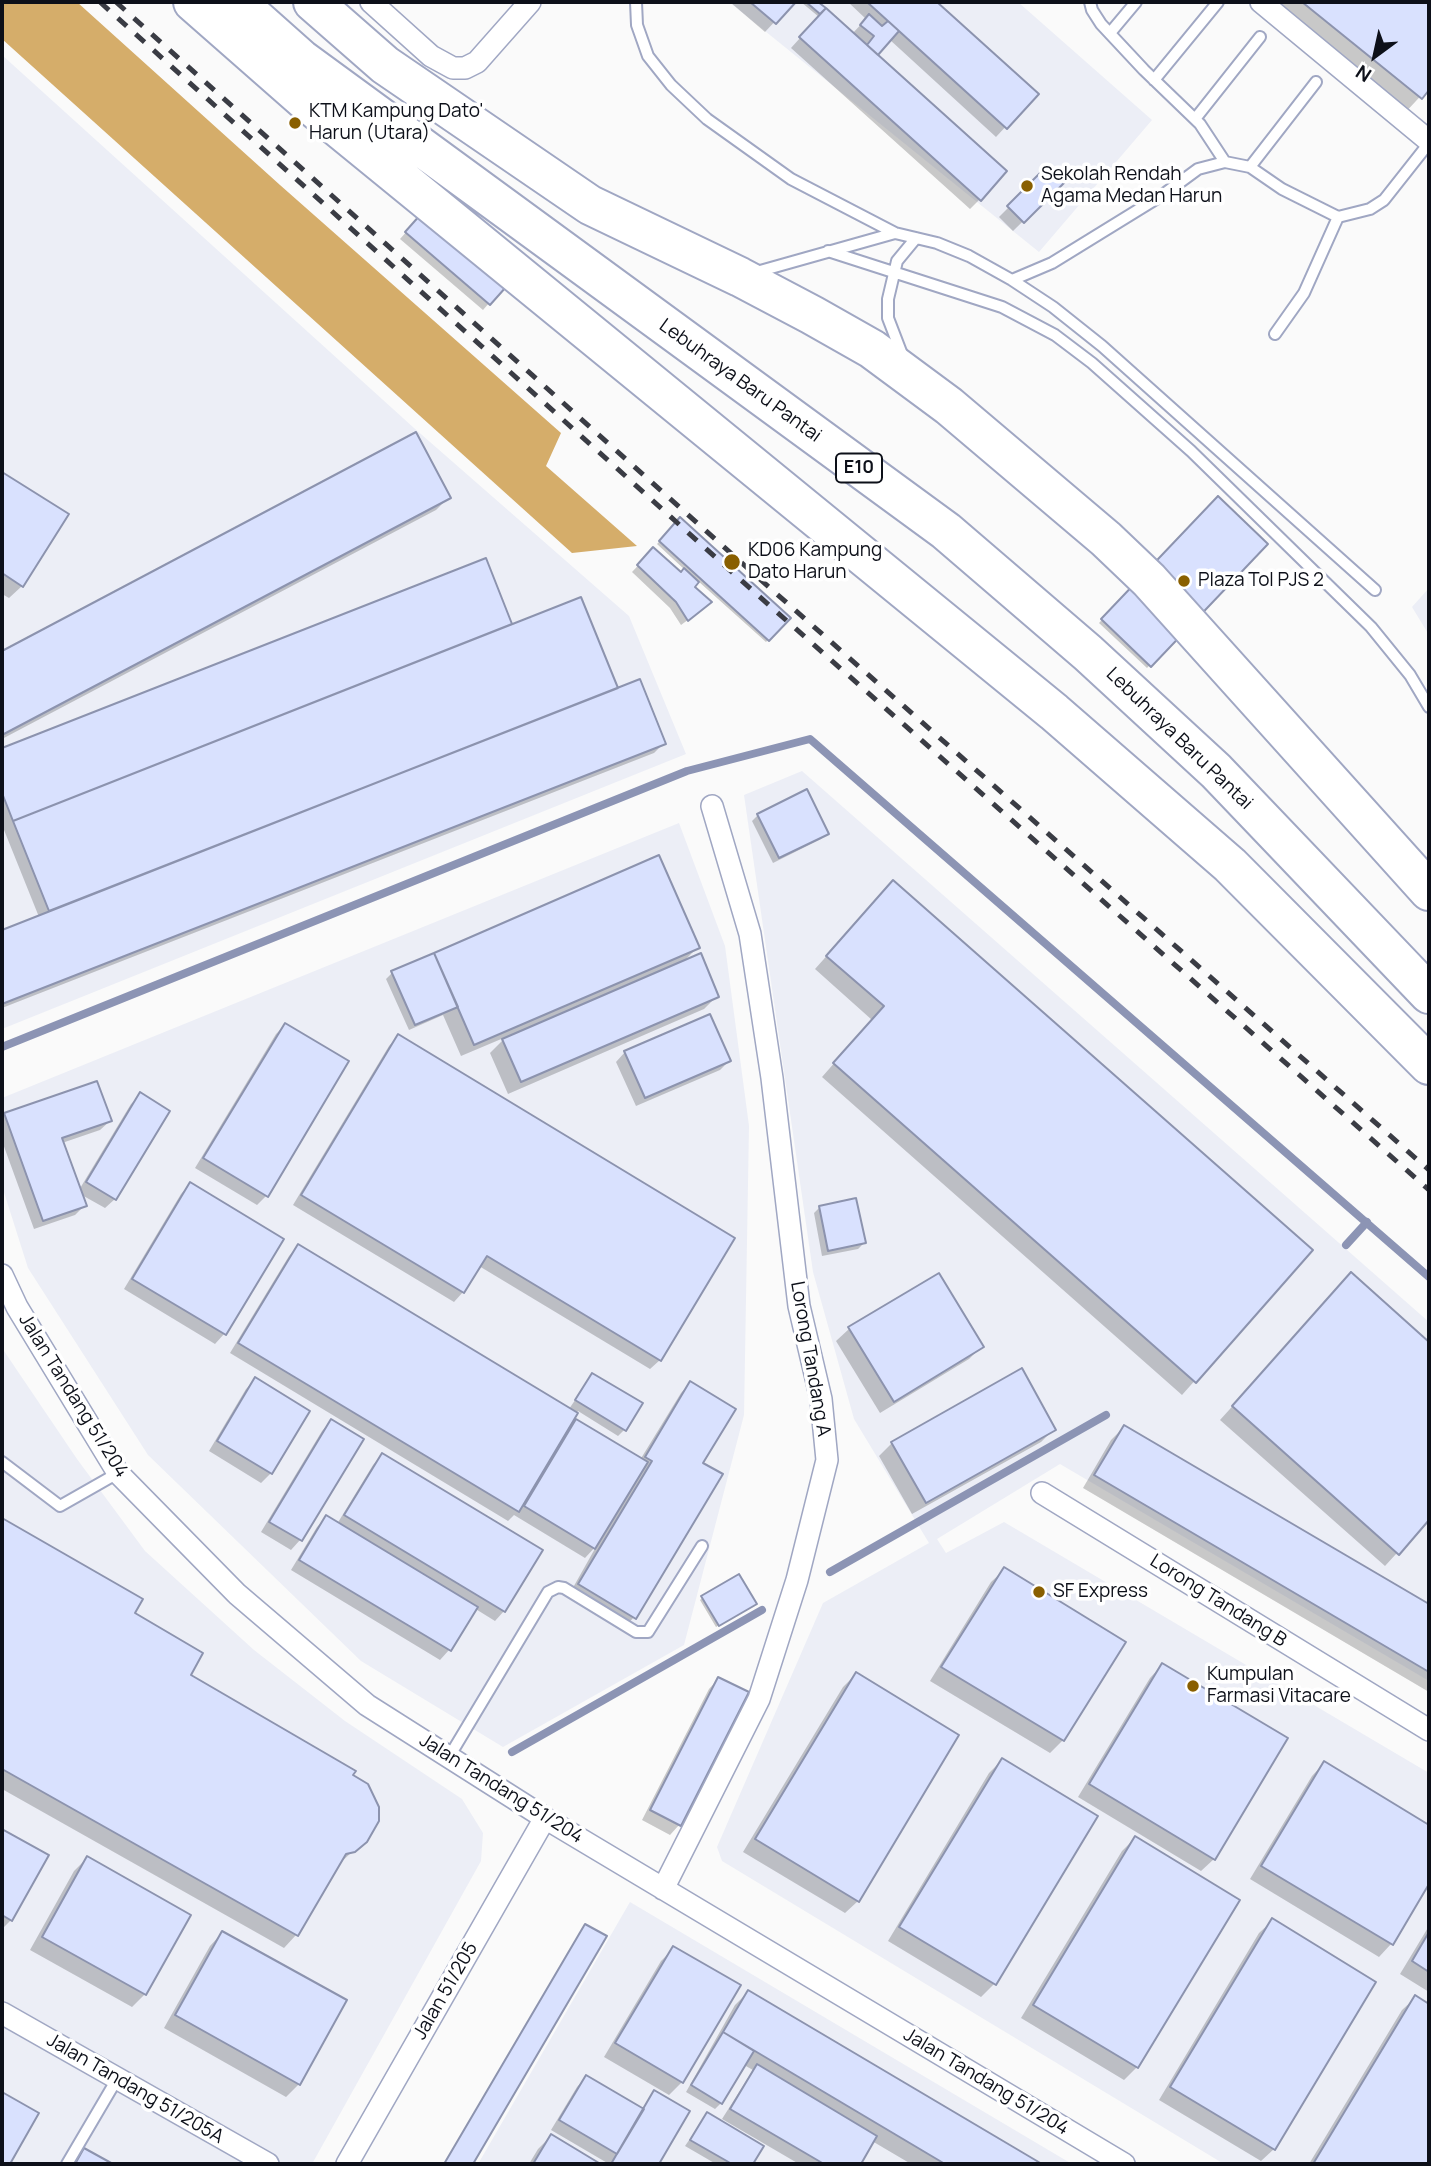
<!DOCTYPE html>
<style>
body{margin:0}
#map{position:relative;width:1431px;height:2166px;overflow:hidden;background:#fafafa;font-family:Manrope,sans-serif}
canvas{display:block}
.frame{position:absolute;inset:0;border:4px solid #0d1019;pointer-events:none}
.north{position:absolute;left:1340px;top:21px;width:70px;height:70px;-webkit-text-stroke:5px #fff;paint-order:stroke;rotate:213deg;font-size:19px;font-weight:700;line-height:28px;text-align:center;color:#0d1019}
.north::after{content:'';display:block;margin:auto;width:24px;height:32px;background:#0d1019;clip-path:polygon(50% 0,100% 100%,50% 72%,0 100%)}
</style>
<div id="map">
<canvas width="1431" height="2166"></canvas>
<div class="frame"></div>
<div class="north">N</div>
</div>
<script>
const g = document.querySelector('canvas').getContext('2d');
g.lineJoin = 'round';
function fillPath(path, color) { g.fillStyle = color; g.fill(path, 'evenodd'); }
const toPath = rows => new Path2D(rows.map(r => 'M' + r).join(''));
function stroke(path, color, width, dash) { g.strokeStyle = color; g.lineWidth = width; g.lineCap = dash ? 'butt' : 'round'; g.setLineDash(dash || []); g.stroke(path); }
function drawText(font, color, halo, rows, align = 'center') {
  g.font = font + ' Manrope,sans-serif'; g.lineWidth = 7; g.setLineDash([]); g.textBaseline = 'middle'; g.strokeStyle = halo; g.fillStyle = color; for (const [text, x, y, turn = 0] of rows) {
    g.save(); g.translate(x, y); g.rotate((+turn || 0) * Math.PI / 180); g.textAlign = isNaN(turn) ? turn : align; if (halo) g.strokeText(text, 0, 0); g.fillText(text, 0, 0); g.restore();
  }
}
const built = toPath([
 [729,2,1018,2,1152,120,1039,252],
 [2,55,414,428,629,616,686,754,2,1029],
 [1429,588,1429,635,1412,607],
 [802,771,1429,1322,1429,1681,1060,1464,937,1539,946,1553,1004,1522,1429,1773,1429,2164,1224,2164,722,1861,717,1847,823,1603,929,1543,854,1419,813,1272,744,795],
 [679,823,725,946,749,1126,744,1415,684,1645,503,1747,361,1661,148,1455,28,1268,2,1186,2,1098],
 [2,1348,77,1459,145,1551,254,1650,345,1721,462,1799,483,1833,481,1861,312,2164,2,2164],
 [630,1902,1072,2164,478,2164]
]);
const forest = toPath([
 [2,2,77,2,280,185,561,433,546,466,637,546,572,553,2,39]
]);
const shadow = toPath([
 [730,2,793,2,765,32],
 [801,2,816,2,852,34,866,19,848,2,935,2,1036,94,996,137,889,39,875,55,979,200,970,209,791,48,819,17],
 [1261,2,1429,2,1429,87,1402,116],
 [1048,168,1063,182,1013,231,999,217],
 [415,222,503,287,483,310,400,239],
 [415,435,449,497,436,510,2,739,2,653],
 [2,475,66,515,22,586,9,598,2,594],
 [1218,499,1266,544,1147,668,1099,623],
 [680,520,788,618,766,642,698,581,692,587,704,608,681,625,670,608,632,572,653,550,680,575,685,570,657,544],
 [485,560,511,626,617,690,664,743,654,753,2,1008,2,932,39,917,2,825,2,750],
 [758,815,827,833,821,839,773,863,752,821],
 [881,895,1310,1251,1182,1395,822,1077,872,1020,815,969],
 [698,947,682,963,717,996,704,1009,508,1094,490,1053,506,1037,461,1056,443,1015,409,1030,386,979,392,973],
 [285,1025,266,1196,257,1205,195,1168,276,1034],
 [398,1036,660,1360,650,1369,479,1266,463,1292,454,1302,293,1205,389,1046],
 [625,1052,729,1061,720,1070,636,1106,616,1062],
 [141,1095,115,1199,105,1208,80,1194,85,1205,75,1215,34,1229,2,1141,2,1118,5,1115,110,1121,100,1130,62,1143,79,1190,131,1104],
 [190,1184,281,1239,224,1334,215,1344,124,1289,181,1194],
 [820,1207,864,1243,858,1249,822,1256,814,1213],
 [298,1246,569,1409,592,1375,624,1430,618,1436,578,1411,566,1430,577,1422,640,1460,681,1393,690,1383,701,1463,634,1617,625,1627,570,1593,597,1545,585,1558,514,1515,508,1521,230,1353,289,1256],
 [1351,1275,1429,1344,1429,1518,1385,1566,1220,1420],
 [849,1329,982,1346,969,1359,880,1413,836,1341],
 [255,1380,271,1473,261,1483,209,1451,246,1389],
 [331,1421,361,1439,300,1540,291,1550,261,1532,322,1431],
 [1124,1427,1429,1606,1429,1692,1083,1488,1111,1440],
 [1054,1429,1041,1442,912,1514,879,1456,892,1443],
 [382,1455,504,1611,495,1621,474,1608,449,1650,440,1660,291,1570,317,1527,326,1518,337,1524,373,1465],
 [2,1520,141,1600,133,1614,189,1676,351,1775,354,1850,338,1865,296,1935,284,1948,2,1789],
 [1004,1570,1063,1740,1050,1753,930,1681,991,1582],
 [703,1597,752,1606,716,1627,700,1600],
 [1162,1665,1214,1859,1201,1871,1078,1797,1150,1678],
 [856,1674,858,1901,845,1913,743,1852,843,1687],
 [718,1679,746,1693,679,1825,670,1835,642,1820,709,1689],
 [1002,1760,1096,1816,994,1984,981,1997,888,1941,989,1773],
 [1324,1763,1429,1827,1429,1881,1391,1944,1379,1957,1250,1879,1312,1776],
 [2,1831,46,1856,11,1920,2,1929],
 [1135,1838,1238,1900,1137,2067,1124,2080,1021,2018,1122,1851],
 [87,1858,145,1994,132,2007,30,1950,74,1871],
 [1272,1921,1274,2149,1261,2161,1159,2100,1259,1933],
 [1429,1926,1429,1992,1400,1974],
 [222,1933,299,2084,286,2097,164,2028,210,1946],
 [674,1948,738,1986,682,2082,669,2095,604,2057,661,1961],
 [748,1992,1038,2164,911,2164,872,2141,859,2164,799,2164,722,2119,753,2070,744,2065,721,2103,715,2109,686,2092,735,2005],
 [1415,1998,1429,2006,1429,2164,1309,2164,1402,2010],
 [586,2077,641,2110,655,2093,687,2112,656,2164,609,2164,551,2130,577,2087],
 [707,2114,761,2146,751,2164,716,2164,685,2146],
 [551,2136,597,2163,596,2164,529,2164,538,2149]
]);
const stream = toPath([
 [2,1047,687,771,810,739,1429,1277],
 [1346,1245,1367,1222],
 [830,1572,1106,1415],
 [512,1752,762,1610]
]);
const building = toPath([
 [750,2,796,2,776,24,750,2],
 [806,2,818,2,826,8,820,14,806,2],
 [867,2,937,2,1039,94,1007,129,867,2],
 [1302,2,1429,2,1429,90,1422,99,1302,2],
 [826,8,1007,171,981,201,799,37,826,8],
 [869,14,882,26,888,21,899,31,878,55,867,45,874,36,860,25,869,14],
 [1048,165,1065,182,1024,223,1007,206,1048,165],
 [421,214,506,287,490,305,405,232,421,214],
 [416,432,451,498,2,735,2,651,416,432],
 [2,472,69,514,23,587,2,573,2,472],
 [1218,496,1268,544,1151,667,1101,619,1218,496],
 [680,517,791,618,769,641,659,541,680,517],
 [653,547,681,572,684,568,699,582,695,587,712,602,688,621,676,602,637,565,653,547],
 [486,558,512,624,13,821,2,793,2,748,486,558],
 [581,597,618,688,49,911,13,821,581,597],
 [640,679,666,744,2,1004,2,930,640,679],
 [807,789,829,834,779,858,757,814,807,789],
 [659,855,700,948,474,1045,434,953,659,855],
 [893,880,1313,1250,1196,1383,833,1063,884,1006,826,956,893,880],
 [434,953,458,1007,415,1025,391,971,434,953],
 [701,953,719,997,521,1082,502,1039,701,953],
 [710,1014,731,1061,645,1098,624,1051,710,1014],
 [285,1023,349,1061,268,1197,203,1158,285,1023],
 [398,1034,735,1238,661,1361,487,1256,464,1293,301,1195,398,1034],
 [97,1081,112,1121,62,1138,87,1206,43,1221,4,1113,97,1081],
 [140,1092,170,1111,116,1200,86,1182,140,1092],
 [190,1182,284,1239,226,1335,132,1279,190,1182],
 [856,1198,866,1243,828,1251,819,1206,856,1198],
 [298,1244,578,1413,519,1512,238,1343,298,1244],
 [1351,1272,1429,1342,1429,1520,1399,1555,1232,1406,1351,1272],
 [939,1273,984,1347,894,1402,848,1327,939,1273],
 [1022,1368,1056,1430,926,1503,891,1442,1022,1368],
 [592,1373,643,1403,626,1431,575,1400,592,1373],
 [255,1377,310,1411,272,1474,217,1441,255,1377],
 [690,1381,736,1409,703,1463,723,1474,636,1619,578,1584,652,1461,645,1457,690,1381],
 [331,1419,364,1439,302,1541,269,1522,331,1419],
 [576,1419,648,1462,595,1549,524,1506,576,1419],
 [1124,1425,1429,1604,1429,1672,1094,1475,1124,1425],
 [382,1453,543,1550,505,1612,344,1515,382,1453],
 [326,1515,478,1607,451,1651,299,1560,326,1515],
 [2,1518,143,1599,135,1613,203,1653,191,1675,356,1771,353,1775,368,1784,379,1807,379,1821,367,1842,355,1852,346,1854,298,1936,2,1769,2,1518],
 [1004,1567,1126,1642,1064,1741,941,1667,1004,1567],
 [739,1574,757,1604,719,1626,701,1596,739,1574],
 [1162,1663,1288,1738,1215,1860,1089,1784,1162,1663],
 [856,1672,959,1735,859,1902,755,1839,856,1672],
 [718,1677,749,1692,681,1826,650,1810,718,1677],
 [1002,1758,1098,1816,996,1985,899,1927,1002,1758],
 [1324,1761,1429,1825,1429,1884,1393,1945,1261,1866,1324,1761],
 [2,1829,49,1855,12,1921,2,1915,2,1829],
 [1135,1836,1240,1900,1138,2068,1033,2005,1135,1836],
 [87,1856,191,1915,146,1995,42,1937,87,1856],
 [1272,1918,1376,1982,1275,2150,1170,2087,1272,1918],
 [585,1924,607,1936,473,2164,444,2164,585,1924],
 [222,1931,347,2000,300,2085,175,2015,222,1931],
 [1429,1932,1429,1972,1412,1961,1429,1932],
 [673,1946,741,1985,683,2083,615,2043,673,1946],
 [748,1990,1042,2164,945,2164,723,2032,748,1990],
 [1415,1995,1429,2004,1429,2164,1313,2164,1415,1995],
 [723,2032,754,2051,722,2104,691,2085,723,2032],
 [757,2064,877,2136,861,2164,824,2164,730,2109,757,2064],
 [586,2075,644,2109,617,2154,559,2120,586,2075],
 [654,2090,690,2111,659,2164,611,2164,654,2090],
 [2,2092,39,2113,10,2164,2,2164,2,2092],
 [707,2112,764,2146,753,2164,732,2164,690,2140,707,2112],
 [551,2134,599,2163,598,2164,533,2164,551,2134],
 [84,2148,113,2164,75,2164,84,2148]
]);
const service = toPath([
 [636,2,637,25,648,56,671,85,707,119,791,179,895,233,937,243,969,256,1012,280,1052,263,1164,194,1198,169,1225,162,1250,167,1282,189,1338,217,1370,209,1384,200,1429,143],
 [1090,2,1092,10,1101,24,1144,70,1200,124,1225,162],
 [1110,33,1136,2],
 [1154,80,1218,2],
 [1195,119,1260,37],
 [1250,167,1316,82],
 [828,251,1002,307,1055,335,1092,363,1191,451,1371,627,1410,675,1429,707],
 [753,273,895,233],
 [1012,280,1053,307,1102,346,1375,590],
 [1275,334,1304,293,1338,217],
 [903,357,888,318,888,299,897,261,916,238],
 [2,1462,60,1506,118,1473],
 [449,1757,548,1592,558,1587,564,1588,636,1632,648,1632,702,1546],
 [67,2164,117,2079]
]);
const minor = toPath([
 [371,2,431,56,453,68,465,68,477,62,530,2],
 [1261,2,1429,141],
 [2,1275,17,1307,118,1473,237,1594,367,1705,545,1818,1124,2164],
 [1042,1493,1429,1730],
 [663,1889,759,1699,797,1580,827,1460,821,1399,799,1306,772,1078,750,934,712,806],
 [2,2013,268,2164],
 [347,2164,545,1818]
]);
const motorway = toPath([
 [193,2,308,103,1054,712,1230,865,1429,1065],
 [237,2,301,59,946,531,1088,653,1216,771,1429,994],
 [313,2,385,65,590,205,740,277,812,315,872,349,949,406,1106,539,1149,580,1429,891]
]);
const rail = toPath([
 [100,2,734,574,1429,1190],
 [116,2,744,565,1429,1170]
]);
const markers = [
 [295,123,7,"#895f00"],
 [1027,186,7,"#895f00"],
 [732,562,9,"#895f00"],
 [1184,581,7,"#895f00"],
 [1039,1592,7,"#895f00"],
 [1193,1686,7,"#895f00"]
];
const shields = [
 [859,468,46]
];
const shieldNames = [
 ["E10",859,468]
];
const poiNames = [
 ["KTM Kampung Dato'",309,112],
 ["Harun (Utara)",309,134],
 ["Sekolah Rendah",1041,175],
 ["Agama Medan Harun",1041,197],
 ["KD06 Kampung",748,551],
 ["Dato Harun",748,573],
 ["Plaza Tol PJS 2",1198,581],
 ["SF Express",1053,1592],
 ["Kumpulan",1207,1675],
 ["Farmasi Vitacare",1207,1697]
];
const streetNames = [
 ["Lebuhraya Baru Pantai",740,381,36],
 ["Lebuhraya Baru Pantai",1179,739,44],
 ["Lorong Tandang A",810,1359,80],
 ["Jalan Tandang 51/204",73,1396,58],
 ["Lorong Tandang B",1218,1601,32],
 ["Jalan Tandang 51/204",501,1789,32],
 ["Jalan 51/205",446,1991,-60],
 ["Jalan Tandang 51/204",986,2082,31],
 ["Jalan Tandang 51/205A",135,2089,30]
];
fillPath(built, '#eceef6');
fillPath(forest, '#d5ad6a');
fillPath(shadow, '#0003');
stroke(stream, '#8c94b4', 8);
fillPath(building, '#d9e1fe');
stroke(building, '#8c93ae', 2);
stroke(service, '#a0a7c3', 14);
stroke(minor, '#a0a7c3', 24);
stroke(motorway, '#a0a7c3', 42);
stroke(service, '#fff', 10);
stroke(minor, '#fff', 21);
stroke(motorway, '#fff', 38);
stroke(rail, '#3a3c44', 5, [12, 12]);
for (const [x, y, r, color] of markers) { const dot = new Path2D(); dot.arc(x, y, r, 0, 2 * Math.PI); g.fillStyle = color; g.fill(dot); stroke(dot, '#fff', 2.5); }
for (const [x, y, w] of shields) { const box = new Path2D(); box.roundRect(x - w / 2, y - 14.5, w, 29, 5); g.fillStyle = '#fff'; g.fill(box); stroke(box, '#0d1019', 2); }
drawText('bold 18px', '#0d1019', null, shieldNames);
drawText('19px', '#0d1019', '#fff', poiNames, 'left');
drawText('19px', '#0d1019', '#fff', streetNames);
</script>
